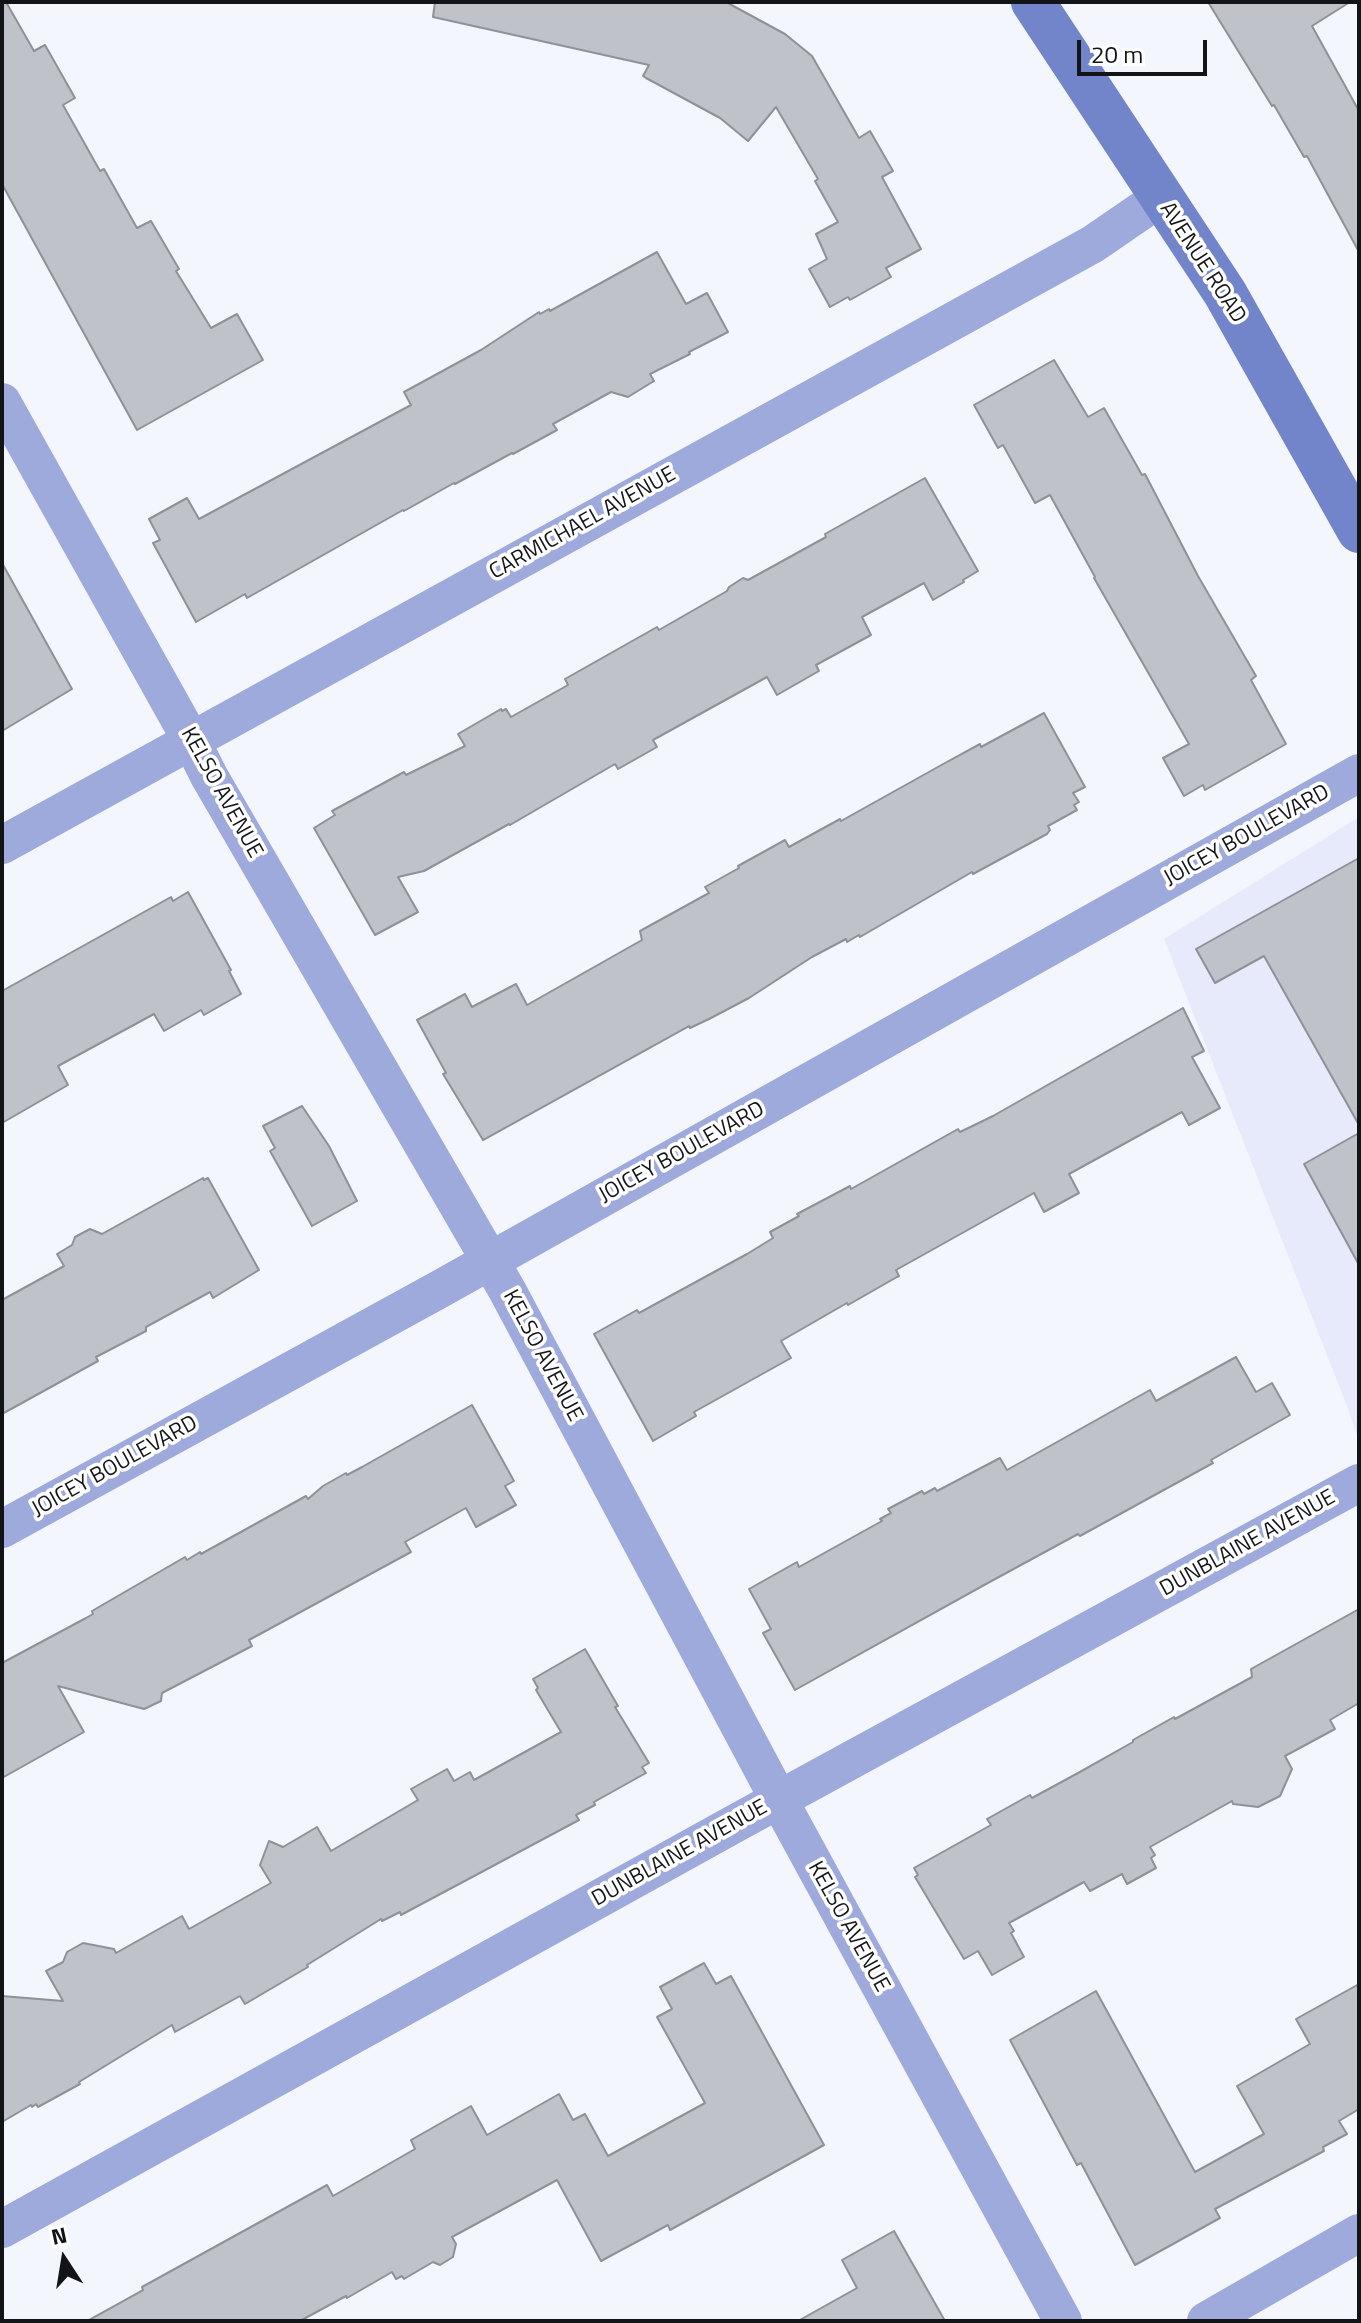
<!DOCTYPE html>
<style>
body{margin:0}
#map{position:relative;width:1361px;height:2323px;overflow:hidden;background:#f4f6fe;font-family:"Titillium Web",sans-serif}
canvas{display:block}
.frame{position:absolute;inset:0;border:4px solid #131417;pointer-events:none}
.north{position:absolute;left:24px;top:2219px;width:80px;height:80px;-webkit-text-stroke:6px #fff;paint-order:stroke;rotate:348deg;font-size:22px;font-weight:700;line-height:32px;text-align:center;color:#131417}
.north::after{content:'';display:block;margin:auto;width:28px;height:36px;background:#131417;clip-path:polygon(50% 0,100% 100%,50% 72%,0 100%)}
.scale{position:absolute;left:1077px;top:40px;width:130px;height:36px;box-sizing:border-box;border:4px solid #131417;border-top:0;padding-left:10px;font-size:24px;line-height:28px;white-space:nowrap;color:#131417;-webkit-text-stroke:6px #fff;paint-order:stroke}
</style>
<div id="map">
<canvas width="1361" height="2323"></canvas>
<div class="frame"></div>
<div class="north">N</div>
<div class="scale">20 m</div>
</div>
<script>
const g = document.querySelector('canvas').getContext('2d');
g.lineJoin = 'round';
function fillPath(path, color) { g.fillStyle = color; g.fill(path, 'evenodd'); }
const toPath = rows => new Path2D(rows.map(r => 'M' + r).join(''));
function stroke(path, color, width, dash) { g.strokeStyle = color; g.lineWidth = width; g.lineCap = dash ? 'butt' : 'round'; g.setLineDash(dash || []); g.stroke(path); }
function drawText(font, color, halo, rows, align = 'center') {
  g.font = font + ' "Titillium Web",sans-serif'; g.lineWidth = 7; g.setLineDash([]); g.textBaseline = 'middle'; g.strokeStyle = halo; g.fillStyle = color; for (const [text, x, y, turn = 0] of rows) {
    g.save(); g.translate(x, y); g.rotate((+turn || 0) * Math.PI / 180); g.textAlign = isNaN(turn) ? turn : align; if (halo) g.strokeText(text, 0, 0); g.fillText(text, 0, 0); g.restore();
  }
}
const built = toPath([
 [1359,817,1359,1442,1347,1406,1164,939]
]);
const building = toPath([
 [2,2,6,2,34,51,45,45,75,98,63,105,100,171,104,169,137,228,151,221,179,269,176,271,211,328,237,314,263,360,137,430,2,184,2,2],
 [435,2,726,2,785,34,812,56,859,138,870,131,893,171,882,177,921,249,886,268,891,277,850,300,848,297,830,307,809,269,827,259,816,234,838,222,815,181,818,179,776,107,748,141,720,118,646,78,643,76,649,65,433,17,435,2],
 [1208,2,1350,2,1312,26,1359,111,1359,252,1307,156,1304,157,1274,105,1272,106,1208,2],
 [657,252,686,304,707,293,728,332,689,352,690,354,650,374,654,381,628,397,611,392,553,424,557,430,513,454,512,453,455,484,454,483,404,511,403,510,247,598,245,594,196,622,153,543,160,540,149,519,187,498,199,519,411,405,404,392,481,350,539,312,540,314,549,309,550,311,657,252],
 [1054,360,1088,417,1104,408,1142,475,1145,474,1198,576,1256,676,1251,680,1286,744,1205,790,1203,785,1184,796,1163,758,1189,744,1094,578,1095,577,1050,495,1035,503,1003,445,998,448,974,405,1054,360],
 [925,478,978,571,963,580,964,582,933,600,924,583,862,617,871,635,816,665,819,671,777,695,767,677,653,740,657,747,618,769,615,764,510,825,509,824,424,871,398,877,418,912,375,935,314,828,335,815,332,811,404,772,406,775,465,746,458,734,501,709,502,711,506,709,511,717,568,685,565,679,657,627,659,630,727,591,729,587,743,578,748,580,826,537,825,534,925,478],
 [2,563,72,689,2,731,2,563],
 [1044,713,1085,787,1073,793,1079,802,1074,805,1077,810,1048,826,1050,830,1047,834,973,874,972,872,860,937,859,935,847,942,846,939,812,957,749,998,709,1019,690,1028,689,1026,483,1140,443,1074,446,1073,417,1020,465,994,472,1007,516,984,527,1005,642,940,640,931,709,893,705,887,739,868,738,866,785,840,789,847,840,819,841,821,945,763,980,744,981,747,1044,713],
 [1359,858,1359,1125,1264,956,1215,983,1196,949,1359,858],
 [188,892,231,970,229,971,241,994,204,1015,201,1010,164,1031,154,1014,58,1066,68,1085,2,1123,2,991,171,897,173,901,188,892],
 [1183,1008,1204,1051,1192,1057,1220,1108,1189,1125,1182,1112,1069,1174,1079,1193,1044,1212,1034,1193,896,1270,899,1276,897,1277,848,1305,847,1303,781,1341,791,1358,694,1412,696,1416,653,1441,594,1334,637,1310,639,1313,747,1254,773,1238,770,1232,799,1216,797,1214,850,1186,851,1189,958,1129,960,1132,993,1116,1183,1008],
 [302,1106,329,1146,357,1201,312,1226,270,1151,275,1148,263,1126,302,1106],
 [1359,1133,1359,1265,1304,1164,1359,1133],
 [203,1178,204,1180,208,1178,259,1270,213,1298,210,1292,146,1327,146,1331,96,1357,98,1361,2,1414,2,1300,64,1266,57,1254,72,1245,75,1237,90,1229,102,1234,203,1178],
 [1236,1357,1256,1392,1272,1383,1290,1415,1211,1460,1213,1463,1080,1536,1078,1534,986,1584,795,1690,763,1633,771,1629,749,1589,797,1562,799,1567,882,1521,880,1519,891,1513,888,1509,922,1491,924,1494,935,1488,937,1491,1000,1458,1007,1470,1150,1390,1156,1401,1236,1357],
 [472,1405,514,1481,505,1486,516,1505,476,1527,466,1508,405,1542,411,1552,249,1640,252,1646,162,1693,161,1701,144,1709,58,1686,84,1732,2,1778,2,1663,86,1618,93,1614,92,1611,185,1557,187,1560,200,1552,201,1554,306,1496,308,1499,323,1486,346,1473,347,1475,362,1467,472,1405],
 [1359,1609,1359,1703,1330,1720,1335,1729,1285,1756,1292,1769,1280,1796,1258,1807,1233,1804,1232,1801,1150,1847,1155,1855,1151,1858,1156,1868,1127,1884,1122,1874,1090,1891,1084,1882,1009,1923,1014,1931,1011,1933,1024,1957,992,1975,978,1951,964,1959,915,1877,918,1875,914,1868,991,1825,987,1819,1030,1795,1032,1798,1078,1773,1133,1742,1133,1740,1174,1717,1175,1719,1252,1677,1251,1669,1359,1609],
 [585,1649,618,1706,615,1707,649,1763,642,1767,646,1773,594,1802,595,1805,576,1815,579,1820,401,1915,400,1912,382,1921,381,1919,307,1965,308,1967,245,2004,240,1996,175,2032,172,2025,79,2082,80,2084,38,2107,36,2104,32,2107,31,2105,2,2122,2,1996,63,2001,46,1971,63,1962,67,1952,83,1943,114,1949,116,1953,182,1916,189,1929,271,1883,260,1865,269,1841,283,1847,317,1827,331,1851,418,1800,411,1789,447,1769,454,1781,470,1772,474,1780,561,1732,536,1690,538,1688,533,1679,585,1649],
 [704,1963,716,1984,731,1976,824,2145,670,2230,668,2225,601,2261,557,2180,452,2237,456,2244,453,2257,440,2265,433,2262,404,2279,402,2276,396,2279,392,2272,347,2298,346,2296,300,2321,87,2321,143,2290,142,2287,327,2185,333,2196,415,2149,411,2140,471,2106,487,2135,559,2094,573,2120,585,2114,608,2156,705,2103,657,2017,672,2009,660,1987,704,1963],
 [1359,1984,1359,2109,1339,2121,1347,2134,1323,2147,1324,2151,1215,2209,1220,2218,1135,2265,1081,2163,1077,2165,1010,2040,1096,1991,1195,2172,1264,2134,1237,2086,1310,2044,1296,2019,1359,1984],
 [894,2231,945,2321,798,2321,857,2288,842,2260,894,2231]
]);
const street = toPath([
 [2,402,191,740,209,776,507,1290,779,1800,1063,2321],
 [2,845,1093,244,1160,198],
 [2,1529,440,1289,1359,773],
 [2,2229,745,1818,1359,1483],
 [1206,2321,1359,2233]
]);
const secondary = toPath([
 [1033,2,1225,293,1359,531]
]);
const streetNames = [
 ["AVENUE ROAD",1202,263,57],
 ["CARMICHAEL AVENUE",583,524,-29],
 ["KELSO AVENUE",221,793,61],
 ["JOICEY BOULEVARD",1247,836,-29],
 ["JOICEY BOULEVARD",682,1153,-29],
 ["KELSO AVENUE",542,1356,62],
 ["JOICEY BOULEVARD",115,1467,-29],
 ["DUNBLAINE AVENUE",1248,1544,-29],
 ["DUNBLAINE AVENUE",680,1854,-29],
 ["KELSO AVENUE",848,1927,61]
];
fillPath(built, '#e6eafa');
fillPath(building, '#c0c2ca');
stroke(building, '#8f9199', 2);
stroke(street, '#9daadb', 38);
stroke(secondary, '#7284ca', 44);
drawText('22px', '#131417', '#fff', streetNames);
</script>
